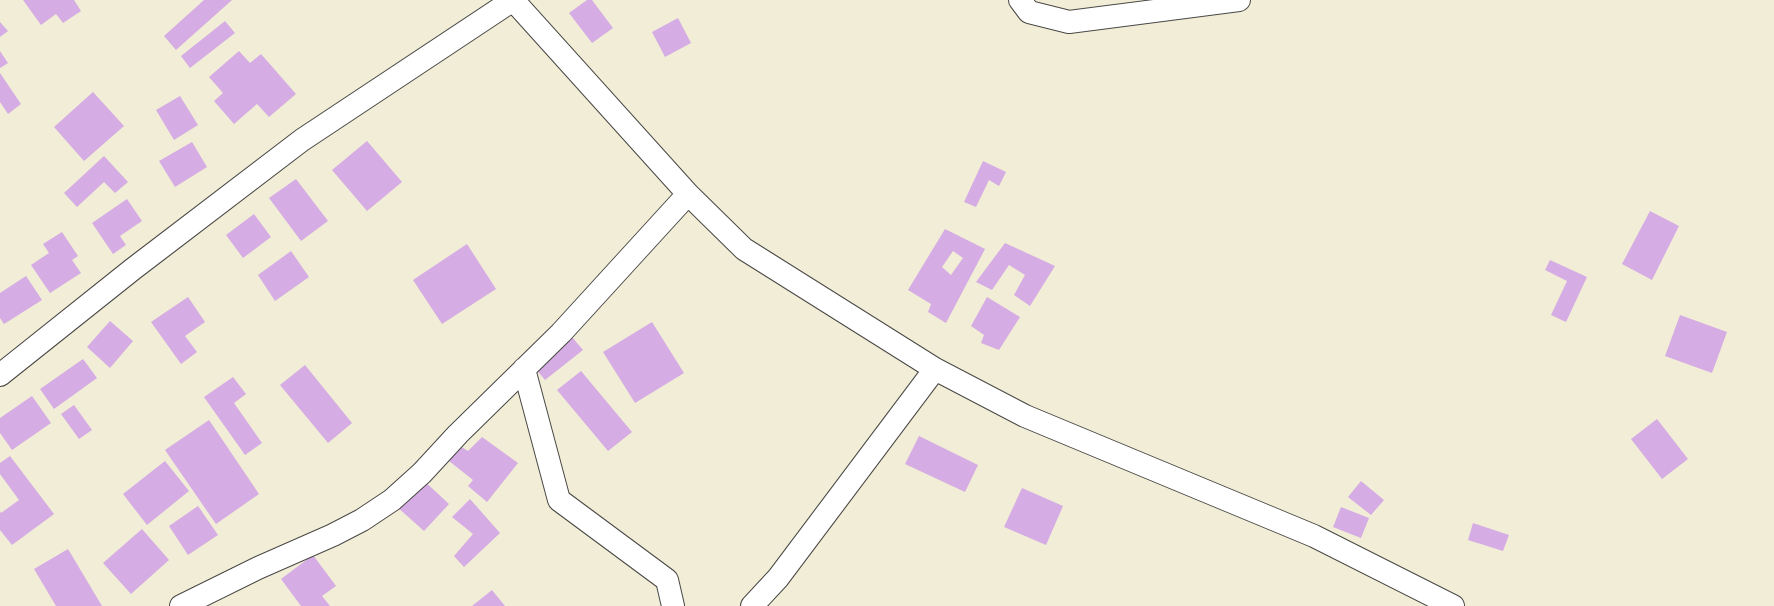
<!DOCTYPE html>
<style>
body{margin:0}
canvas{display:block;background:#f1edd7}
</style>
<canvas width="1774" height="606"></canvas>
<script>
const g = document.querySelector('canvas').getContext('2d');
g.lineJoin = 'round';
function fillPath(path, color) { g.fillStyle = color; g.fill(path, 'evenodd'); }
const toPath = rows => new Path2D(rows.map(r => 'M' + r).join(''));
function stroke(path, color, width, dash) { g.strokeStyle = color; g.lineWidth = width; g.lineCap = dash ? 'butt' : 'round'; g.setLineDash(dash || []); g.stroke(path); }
const building = toPath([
 [23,0,74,0,81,11,63,23,56,14,41,25],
 [204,0,232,0,176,50,164,36],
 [587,0,592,0,613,28,592,43,569,13],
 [678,18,691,43,665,57,652,32],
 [225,21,235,33,190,68,181,56],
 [0,22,8,31,0,37],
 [0,51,8,63,0,68],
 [239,51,250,63,261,54,296,94,269,117,257,104,234,124,214,101,223,93,209,77],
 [0,73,21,104,8,114,0,102],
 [93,92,124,126,84,161,54,127],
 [180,96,198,125,174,140,156,110],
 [367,141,402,182,367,211,332,170],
 [192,142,207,167,175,187,159,161],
 [104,156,128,182,115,193,104,182,77,207,64,193],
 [983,161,1006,172,999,186,989,180,976,207,964,202],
 [296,179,328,221,301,241,269,198],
 [127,199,142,221,120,236,126,245,113,254,92,223],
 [1650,211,1679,226,1652,280,1622,264],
 [254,214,271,237,243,258,226,235],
 [945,229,985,249,946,323,928,312,931,304,908,290],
 [953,251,963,258,951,275,942,267],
 [62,232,78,256,72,260,81,273,50,293,31,265,49,253,43,244],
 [1005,243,1055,266,1030,306,1014,295,1025,275,1009,265,992,290,976,282],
 [467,244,496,289,442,324,413,280],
 [291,251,309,277,275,301,258,275],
 [1550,260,1587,277,1566,322,1551,315,1567,281,1545,270],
 [26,276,42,300,4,324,0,318,0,293],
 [188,297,205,322,185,336,197,352,181,364,151,322],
 [987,297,1020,317,999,350,981,343,984,335,971,326],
 [1680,315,1727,332,1712,373,1665,356],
 [110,321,133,341,110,368,87,347],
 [652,322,684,373,635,403,603,352],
 [566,330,583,350,545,380,528,360],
 [83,359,97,378,54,409,40,389],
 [305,365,352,423,328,443,280,385],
 [581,371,632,432,608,451,557,390],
 [233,377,246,394,234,403,262,443,245,455,204,397],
 [32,396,51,423,12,450,0,433,0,418],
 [74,405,92,430,79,439,61,414],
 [1657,419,1688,459,1662,479,1631,439],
 [209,420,259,494,216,524,165,450],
 [919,436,978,465,965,492,905,464],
 [482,437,518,463,487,502,468,486,473,480,439,453,450,440,468,451],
 [10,456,54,514,12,545,0,530,0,511,1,513,19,500,0,474,0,463],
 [165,461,189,491,147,525,123,494],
 [421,478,449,504,424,531,396,506],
 [1361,481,1384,500,1371,515,1348,497],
 [1022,488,1063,506,1046,545,1004,527],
 [470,499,500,533,464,567,454,556,473,534,452,517],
 [198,506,218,535,188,555,169,526],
 [1341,507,1369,518,1361,538,1333,527],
 [1473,523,1509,535,1503,551,1468,540],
 [142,529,169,560,131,594,103,563],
 [68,549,102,606,56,606,34,569],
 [313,555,336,586,322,596,330,606,301,606,281,579],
 [492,590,505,606,472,606]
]);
const street = toPath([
 [513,0,688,194,744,249,935,369,1025,416,1314,536,1453,606],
 [1020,0,1029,12,1069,22,1239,0],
 [524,369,559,500,667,580,673,606],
 [0,375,133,269,302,140,513,0],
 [181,606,258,568,333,535,362,520,392,500,422,473,458,434,561,333,688,194],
 [752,606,778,578,935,369]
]);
fillPath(building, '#d5ace3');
stroke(street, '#494845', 24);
stroke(street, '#fff', 22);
</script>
